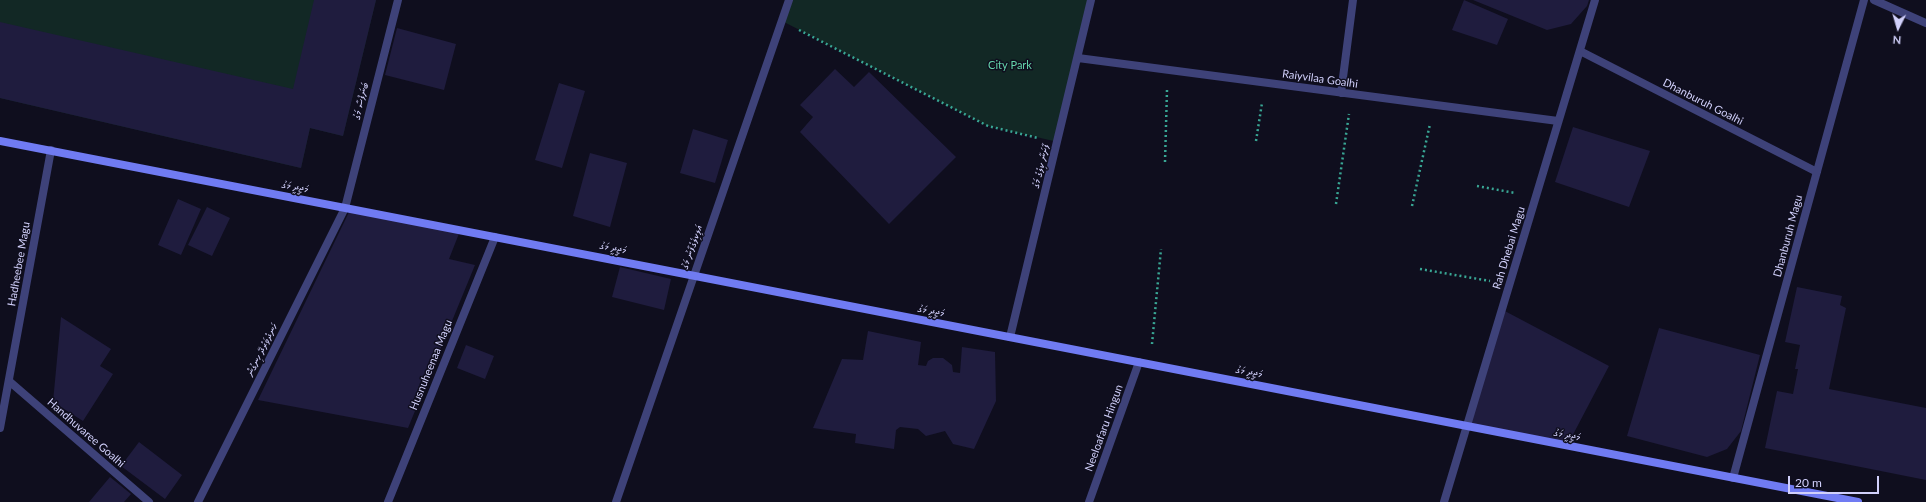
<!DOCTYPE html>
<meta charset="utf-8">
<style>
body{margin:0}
#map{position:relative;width:1926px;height:502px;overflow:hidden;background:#0f0e1e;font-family:Lato,sans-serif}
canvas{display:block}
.north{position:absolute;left:1878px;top:8px;width:40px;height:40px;-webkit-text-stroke:3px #0f0e1e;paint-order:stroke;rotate:185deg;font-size:11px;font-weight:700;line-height:16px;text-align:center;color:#d1d0fb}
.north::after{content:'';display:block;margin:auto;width:14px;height:18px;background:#d1d0fb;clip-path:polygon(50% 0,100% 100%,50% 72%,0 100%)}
.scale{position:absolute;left:1788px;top:476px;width:91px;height:18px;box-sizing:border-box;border:2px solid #d1d0fb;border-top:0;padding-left:5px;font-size:12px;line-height:14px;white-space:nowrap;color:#d1d0fb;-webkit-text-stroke:3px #0f0e1e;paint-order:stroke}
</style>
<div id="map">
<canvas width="1926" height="502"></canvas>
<div class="north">N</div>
<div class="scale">20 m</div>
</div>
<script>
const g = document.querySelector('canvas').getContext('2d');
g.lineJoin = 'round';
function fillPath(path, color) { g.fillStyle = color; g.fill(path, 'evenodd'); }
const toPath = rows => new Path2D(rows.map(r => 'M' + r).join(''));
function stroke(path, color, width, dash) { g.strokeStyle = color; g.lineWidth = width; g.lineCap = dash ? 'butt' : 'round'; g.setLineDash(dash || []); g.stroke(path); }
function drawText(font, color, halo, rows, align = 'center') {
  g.font = font + ' Lato,"Noto Sans Thaana",sans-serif'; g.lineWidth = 3; g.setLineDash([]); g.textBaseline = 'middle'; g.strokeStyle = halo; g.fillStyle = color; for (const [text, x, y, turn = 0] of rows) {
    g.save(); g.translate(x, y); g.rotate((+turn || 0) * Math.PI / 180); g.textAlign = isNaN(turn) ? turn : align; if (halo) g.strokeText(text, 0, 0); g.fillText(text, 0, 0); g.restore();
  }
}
const green = toPath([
 [0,0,376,0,343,136,310,128,301,168,0,98],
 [789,0,1091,0,1058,142,988,126,782,21]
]);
const building = toPath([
 [314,0,376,0,343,136,310,128,301,168,0,98,0,22,293,89],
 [1464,0,1508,19,1497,45,1452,30],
 [1473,0,1589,0,1587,6,1571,24,1547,30],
 [397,28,456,44,444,90,385,75],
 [835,69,854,87,869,72,956,157,889,224,800,132,813,117,800,105],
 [559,83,585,91,562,168,535,160],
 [1573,127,1650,151,1629,207,1555,182],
 [693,129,728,140,715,183,680,173],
 [590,153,627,163,610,227,573,216],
 [178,199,201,209,181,255,158,245],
 [207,207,230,218,212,256,188,245],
 [350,210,460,231,449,259,475,265,408,428,258,400],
 [620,267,671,279,664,310,612,297],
 [1797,287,1842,296,1840,305,1846,308,1829,389,1926,408,1926,480,1765,448,1777,391,1793,394,1798,369,1795,369,1800,345,1785,342],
 [1501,309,1609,366,1567,446,1468,426],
 [61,317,111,349,100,366,113,374,83,421,53,402],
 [1659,328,1760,355,1741,431,1727,449,1707,457,1627,436],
 [868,331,921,342,918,365,926,366,928,361,933,358,943,358,952,365,953,372,960,373,962,347,995,352,996,401,974,449,953,444,945,431,926,436,918,429,900,427,896,430,894,449,855,443,856,434,813,428,842,359,863,360],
 [466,345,494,356,485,379,457,368],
 [139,442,182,475,165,499,121,466],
 [110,477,131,494,124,502,89,502]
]);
const path = toPath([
 [799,30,988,126,1038,138],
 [1256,141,1262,103],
 [1165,162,1167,90],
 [1477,186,1515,193],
 [1336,204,1349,114],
 [1412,206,1430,124],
 [1420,269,1490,281],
 [1152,344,1161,249]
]);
const street = toPath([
 [1874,0,1926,23],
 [1580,51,1817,172],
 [1078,58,1558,121],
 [1341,93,1353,0],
 [1010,337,1091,0],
 [9,381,149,502],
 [0,428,51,150],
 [1733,478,1864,0],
 [198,502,345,208,398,0],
 [388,502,495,237],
 [616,502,789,0],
 [1089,502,1139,362],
 [1444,502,1595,0]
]);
const secondary = toPath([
 [0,141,1858,502]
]);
const parkNames = [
 ["City Park",1010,65]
];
const streetNames = [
 ["Raiyvilaa Goalhi",1320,79,8],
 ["ބަނަފްސާ މަގު",361,101,-76],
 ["Dhanburuh Goalhi",1703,102,27],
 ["ފާށަނާ ކިލެގެ މަގު",1041,166,-76],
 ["މަޖީދީ މަގު",295,187,11],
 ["Dhanburuh Magu",1788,236,-75],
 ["އަލިކިލެގެފާނު މަގު",692,247,-71],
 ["މަޖީދީ މަގު",613,248,11],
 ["Rah Dhebai Magu",1509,248,-73],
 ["Hadheebee Magu",19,264,-80],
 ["މަޖީދީ މަގު",931,311,11],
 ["ހަނދުވަރުދޭ ހިނގުން",262,350,-63],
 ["Husnuheenaa Magu",431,365,-68],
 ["މަޖީދީ މަގު",1249,372,11],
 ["Neeloafaru Hingun",1104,428,-70],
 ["Handhuvaree Goalhi",86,433,41],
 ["މަޖީދީ މަގު",1567,435,11]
];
fillPath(green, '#122825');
fillPath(building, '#1f1c3e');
stroke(path, '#39a694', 2.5, [2, 3]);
stroke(street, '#3e4279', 8);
stroke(secondary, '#707bf2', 8);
drawText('11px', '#64d3ab', '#0f0e1e', parkNames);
drawText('11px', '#d1d0fb', '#0f0e1e', streetNames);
</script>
